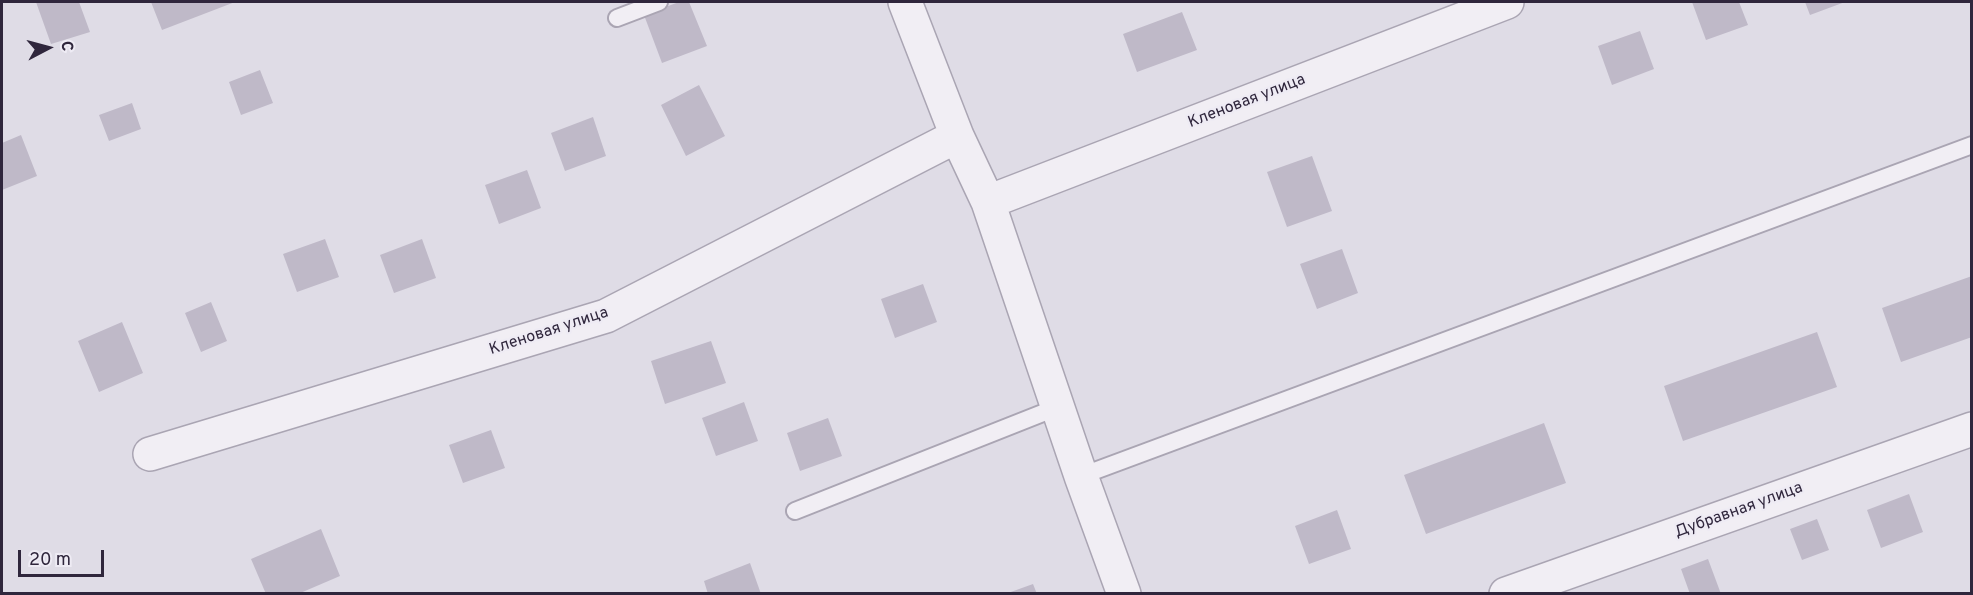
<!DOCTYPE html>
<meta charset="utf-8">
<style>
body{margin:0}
#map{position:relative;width:1973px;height:595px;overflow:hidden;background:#dfdce6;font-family:Overpass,sans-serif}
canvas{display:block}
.frame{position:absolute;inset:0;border:3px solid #2f263c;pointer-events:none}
.north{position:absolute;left:18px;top:18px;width:60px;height:60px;-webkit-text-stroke:4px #eeebf4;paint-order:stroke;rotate:84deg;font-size:16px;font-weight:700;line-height:24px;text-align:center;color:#2f263c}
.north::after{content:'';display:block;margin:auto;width:21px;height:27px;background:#2f263c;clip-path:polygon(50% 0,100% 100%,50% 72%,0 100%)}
.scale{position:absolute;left:18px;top:550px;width:86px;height:27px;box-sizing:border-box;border:3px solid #2f263c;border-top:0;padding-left:8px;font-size:18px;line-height:21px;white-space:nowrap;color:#2f263c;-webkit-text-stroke:4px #eeebf4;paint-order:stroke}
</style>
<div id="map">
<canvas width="1973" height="595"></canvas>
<div class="frame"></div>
<div class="north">С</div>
<div class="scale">20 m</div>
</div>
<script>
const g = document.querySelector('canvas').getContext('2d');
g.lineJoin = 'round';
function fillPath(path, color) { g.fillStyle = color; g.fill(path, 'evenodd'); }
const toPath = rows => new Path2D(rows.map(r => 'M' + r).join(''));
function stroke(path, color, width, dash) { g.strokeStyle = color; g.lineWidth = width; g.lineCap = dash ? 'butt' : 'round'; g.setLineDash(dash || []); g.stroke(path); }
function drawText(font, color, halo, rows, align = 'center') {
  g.font = font + ' Overpass,sans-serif'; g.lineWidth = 4.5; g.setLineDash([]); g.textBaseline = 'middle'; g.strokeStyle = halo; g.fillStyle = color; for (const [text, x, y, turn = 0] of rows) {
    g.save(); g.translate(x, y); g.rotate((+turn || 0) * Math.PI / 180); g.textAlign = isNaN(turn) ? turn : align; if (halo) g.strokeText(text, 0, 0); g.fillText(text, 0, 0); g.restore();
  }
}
const building = toPath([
 [36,2,79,2,90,32,51,44],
 [151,2,235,2,162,30],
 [679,2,689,2,707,46,662,63,644,15],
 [1692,2,1739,2,1748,25,1706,40],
 [1805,2,1845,2,1810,15],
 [1182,12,1197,50,1137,72,1123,34],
 [1640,31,1654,69,1612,85,1598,46],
 [260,70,273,103,241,115,229,82],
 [699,85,725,136,686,156,661,105],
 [132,103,141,129,109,141,99,115],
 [593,117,606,156,565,171,551,133],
 [21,135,37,176,2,190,2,143],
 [1312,156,1332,211,1287,227,1267,172],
 [527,170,541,208,499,224,485,185],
 [325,239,339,277,297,292,283,254],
 [422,239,436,278,394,293,380,255],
 [1342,249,1358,293,1317,309,1300,264],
 [1972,276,1972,337,1901,362,1882,308],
 [923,284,937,322,895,338,881,299],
 [211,302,227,341,201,352,185,313],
 [122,322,143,373,99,392,78,341],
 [1817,332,1837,387,1683,441,1664,386],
 [711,341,726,383,665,404,651,361],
 [744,402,758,441,716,456,702,418],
 [828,418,842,456,800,471,787,433],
 [1544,423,1566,483,1426,534,1404,475],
 [491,430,505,468,463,483,449,445],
 [1909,494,1923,532,1881,548,1867,510],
 [1337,510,1351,549,1309,564,1295,526],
 [1817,519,1829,550,1802,560,1790,529],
 [321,529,340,576,298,594,266,594,251,559],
 [1708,559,1721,594,1690,594,1681,569],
 [750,563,761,594,708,594,704,581],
 [1033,584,1037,594,1008,594,1008,593]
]);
const service = toPath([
 [617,18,659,2],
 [1081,476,1972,145],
 [795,511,1058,407]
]);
const minor = toPath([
 [905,2,957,136,988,202,1081,476,1124,594],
 [988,202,1507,2],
 [150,454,606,316,957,136],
 [1506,594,1972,429]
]);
const streetNames = [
 ["Кленовая улица",1247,102,-21],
 ["Кленовая улица",549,332,-18],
 ["Дубравная улица",1739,511,-20]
];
fillPath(building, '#bfb9c8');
stroke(service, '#aaa5b3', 20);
stroke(minor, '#aaa5b3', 36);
stroke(service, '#f1eef4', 16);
stroke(minor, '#f1eef4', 33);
drawText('16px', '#2f263c', '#eeebf4', streetNames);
</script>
